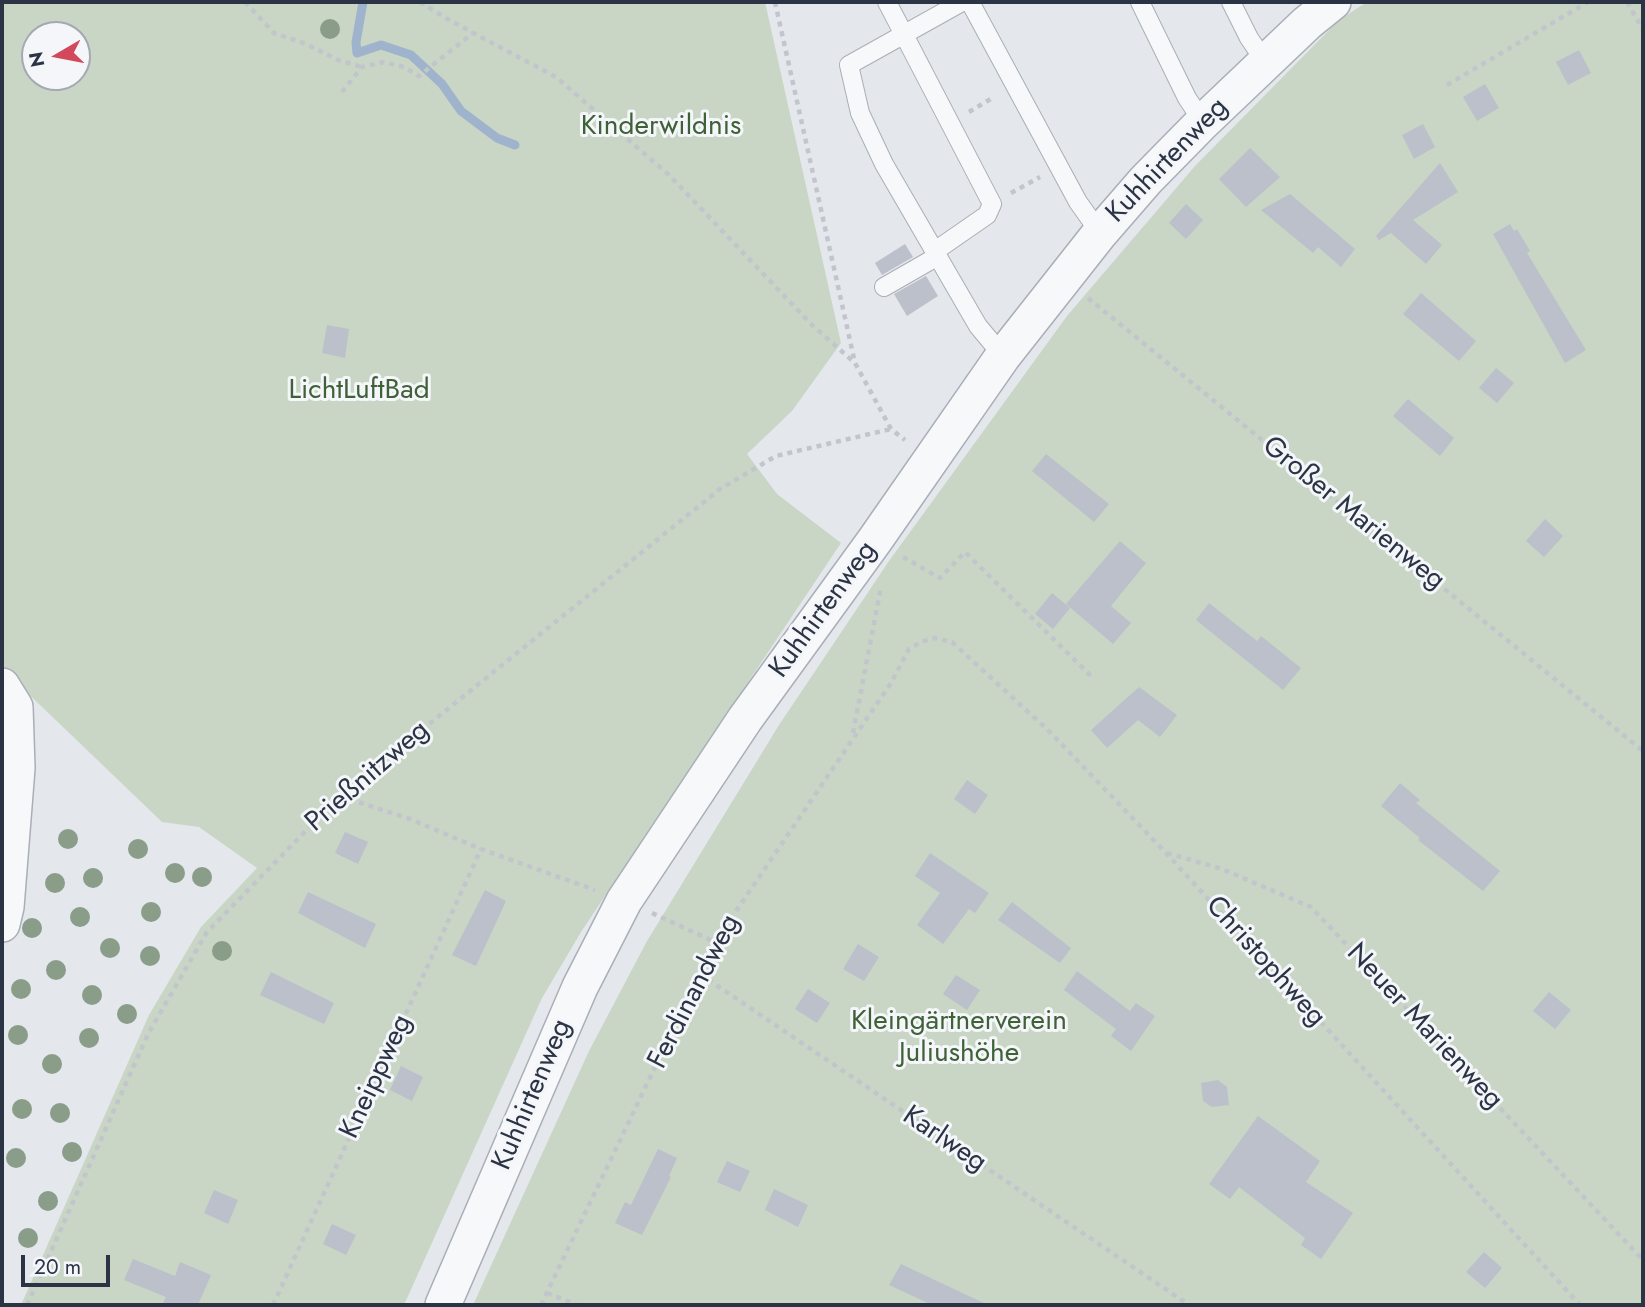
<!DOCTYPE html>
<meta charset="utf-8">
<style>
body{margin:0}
#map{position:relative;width:1645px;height:1307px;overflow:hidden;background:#e4e7ec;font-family:Jost,sans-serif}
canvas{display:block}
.frame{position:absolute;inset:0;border:4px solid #2b3445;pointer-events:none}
.north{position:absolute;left:21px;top:21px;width:70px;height:70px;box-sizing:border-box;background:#f4f6f9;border:2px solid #a4a8b1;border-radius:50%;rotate:260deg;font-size:19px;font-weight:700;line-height:28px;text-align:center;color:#2b3445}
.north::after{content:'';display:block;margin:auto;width:24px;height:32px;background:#d1495b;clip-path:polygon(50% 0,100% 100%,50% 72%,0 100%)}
.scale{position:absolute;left:21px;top:1255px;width:89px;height:32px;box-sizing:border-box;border:4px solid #2b3445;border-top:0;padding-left:9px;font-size:21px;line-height:24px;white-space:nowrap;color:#2b3445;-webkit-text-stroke:5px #f4f6f9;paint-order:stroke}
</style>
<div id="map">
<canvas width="1645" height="1307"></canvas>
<div class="frame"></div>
<div class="north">N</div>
<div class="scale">20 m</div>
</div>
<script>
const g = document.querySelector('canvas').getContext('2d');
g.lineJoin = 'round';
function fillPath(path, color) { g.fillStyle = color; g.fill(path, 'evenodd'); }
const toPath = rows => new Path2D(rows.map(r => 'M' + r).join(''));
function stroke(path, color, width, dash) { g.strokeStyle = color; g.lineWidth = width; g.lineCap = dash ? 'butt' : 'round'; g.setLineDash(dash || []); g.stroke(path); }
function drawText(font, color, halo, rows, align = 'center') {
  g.font = font + ' Jost,sans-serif'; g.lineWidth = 6; g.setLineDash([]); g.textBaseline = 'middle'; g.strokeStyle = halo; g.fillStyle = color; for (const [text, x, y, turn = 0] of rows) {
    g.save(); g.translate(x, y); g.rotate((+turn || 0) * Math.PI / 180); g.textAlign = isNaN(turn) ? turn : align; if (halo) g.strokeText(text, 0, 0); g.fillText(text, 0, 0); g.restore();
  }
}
const green = toPath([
 [2,2,765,2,841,343,792,411,747,454,777,494,841,543,581,932,542,998,404,1305,21,1305,149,1015,201,927,257,868,199,827,162,822,15,681,2,672],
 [35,35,77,35,77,77,35,77],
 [1367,2,1643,2,1643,1305,473,1305,589,1051,647,941,779,725,889,561,1067,316,1195,166,1339,20]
]);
const stream = toPath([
 [363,2,356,42,357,53,381,45,411,55,442,84,461,111,497,138,515,145]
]);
const building = toPath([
 [1579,50,1591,73,1568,85,1556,62],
 [1485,84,1499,108,1477,121,1463,97],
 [1423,124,1435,147,1414,159,1402,135],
 [1250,148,1280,177,1246,207,1219,179],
 [1440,163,1458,192,1413,220,1442,245,1426,264,1391,233,1379,240,1376,236],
 [1290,194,1355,249,1341,267,1318,247,1313,253,1261,210],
 [1186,204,1203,220,1186,239,1169,223],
 [1510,224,1514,231,1517,229,1530,251,1527,253,1586,350,1565,363,1493,234],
 [905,244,913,257,882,275,875,263],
 [926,276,938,296,907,316,894,294],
 [1421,293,1476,341,1459,361,1403,314],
 [327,325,349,329,345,358,322,353],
 [1496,368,1514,383,1497,403,1479,388],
 [1408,399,1454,438,1440,456,1393,416],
 [1046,454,1109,504,1094,522,1032,471],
 [1545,519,1563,536,1544,557,1526,541],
 [1120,541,1146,563,1111,606,1131,623,1113,644,1066,604],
 [1052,593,1070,608,1053,629,1035,614],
 [1209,603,1257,641,1261,636,1301,668,1283,690,1196,620],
 [1139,687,1177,715,1160,737,1138,720,1107,748,1091,730],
 [967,780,988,795,975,814,954,799],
 [1400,783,1420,800,1416,803,1500,871,1483,891,1418,840,1420,838,1381,806],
 [345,832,368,842,358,864,335,853],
 [930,853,989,893,975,913,969,909,943,944,917,925,940,893,915,876],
 [485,890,506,901,476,966,452,955],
 [308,892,376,924,365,948,298,913],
 [1012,902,1071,948,1060,963,998,920],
 [858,944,879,957,864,981,843,969],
 [1077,971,1130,1011,1136,1003,1155,1016,1131,1051,1111,1036,1116,1029,1064,990],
 [271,972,334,1003,324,1024,260,995],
 [956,975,980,990,967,1010,943,994],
 [808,989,830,1003,817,1023,795,1009],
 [1549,992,1571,1010,1555,1029,1533,1011],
 [401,1066,423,1077,412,1101,390,1090],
 [1218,1080,1227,1087,1229,1105,1212,1107,1203,1101,1201,1083],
 [1258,1116,1320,1161,1306,1182,1353,1213,1321,1259,1301,1245,1305,1238,1239,1187,1230,1199,1209,1184],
 [658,1149,677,1158,669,1176,671,1177,642,1235,615,1223,625,1202,631,1205],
 [727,1161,750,1171,740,1192,717,1182],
 [774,1189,808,1205,798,1227,765,1210],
 [214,1190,238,1200,228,1224,204,1213],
 [332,1224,356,1235,346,1255,323,1244],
 [1484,1252,1502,1268,1485,1288,1466,1272],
 [133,1259,175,1276,180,1262,211,1275,198,1305,162,1305,166,1297,124,1280],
 [901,1264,988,1305,932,1305,889,1285]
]);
const path = toPath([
 [245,2,274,33,306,44,338,60,362,67],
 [420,2,449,20,556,77,669,175,812,325,855,363],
 [775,2,855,363,891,429,905,440],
 [1627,2,1643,30],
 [1447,85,1588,2],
 [342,92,362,67,384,62,404,67,419,76,473,33],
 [969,112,994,97],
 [1011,193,1040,177],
 [1088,298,1643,751],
 [903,557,940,578,965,552,1092,677],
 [853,733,881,587],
 [340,796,410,819,481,849,595,890],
 [1167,853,1222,869,1311,907,1643,1260],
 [652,913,715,942],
 [700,974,1189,1305],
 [547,1293,577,1305],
 [27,1305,148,1034,207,932,340,796,720,489,776,456,891,429],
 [273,1305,481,849],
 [541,1305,715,942,891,683,909,649,921,642,934,638,952,642,1049,731,1166,853,1580,1305]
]);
const service = toPath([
 [887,2,992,204,987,215,935,251],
 [962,2,849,65,860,113,884,164,978,326,1003,356],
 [970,2,1078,202,1100,233],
 [1140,2,1187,98,1203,122],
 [1231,2,1249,38,1266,63],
 [884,287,938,256]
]);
const minor = toPath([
 [2,686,15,707,17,768,6,907,2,924],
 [443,1305,580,987,624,901,745,719,875,540,1003,356,1100,233,1146,180,1203,122,1307,23,1333,2]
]);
const trees = [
 [330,29],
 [68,839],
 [138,849],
 [175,873],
 [202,877],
 [93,878],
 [55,883],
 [151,912],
 [80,917],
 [32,928],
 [110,948],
 [222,951],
 [150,956],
 [56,970],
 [21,989],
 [92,995],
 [127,1014],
 [18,1035],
 [89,1038],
 [52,1064],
 [22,1109],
 [60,1113],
 [72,1152],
 [16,1158],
 [48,1201],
 [28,1238]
];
const parkNames = [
 ["Kinderwildnis",661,127],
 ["LichtLuftBad",359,391],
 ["Kleingärtnerverein",959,1022],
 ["Juliushöhe",959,1054]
];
const streetNames = [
 ["Kuhhirtenweg",1168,161,-46],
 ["Großer Marienweg",1353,514,39],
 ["Kuhhirtenweg",824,610,-54],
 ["Prießnitzweg",368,777,-41],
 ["Christophweg",1265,962,48],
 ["Ferdinandweg",695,992,-63],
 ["Neuer Marienweg",1424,1027,47],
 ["Kneippweg",377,1077,-65],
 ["Kuhhirtenweg",533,1095,-67],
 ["Karlweg",944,1140,34]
];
fillPath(green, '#c9d6c5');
stroke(stream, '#9fb4cc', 9);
fillPath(building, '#bbc0ca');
stroke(service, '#a9aeb7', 20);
stroke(minor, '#a9aeb7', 38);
stroke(path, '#c2c5cb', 4.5, [5, 5]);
stroke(service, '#f7f8fa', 18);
stroke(minor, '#f7f8fa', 35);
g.fillStyle = '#899d89';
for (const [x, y] of trees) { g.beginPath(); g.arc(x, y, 10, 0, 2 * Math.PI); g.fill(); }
drawText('28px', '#3f6138', '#f4f6f9', parkNames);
drawText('28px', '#2b3445', '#f4f6f9', streetNames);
</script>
